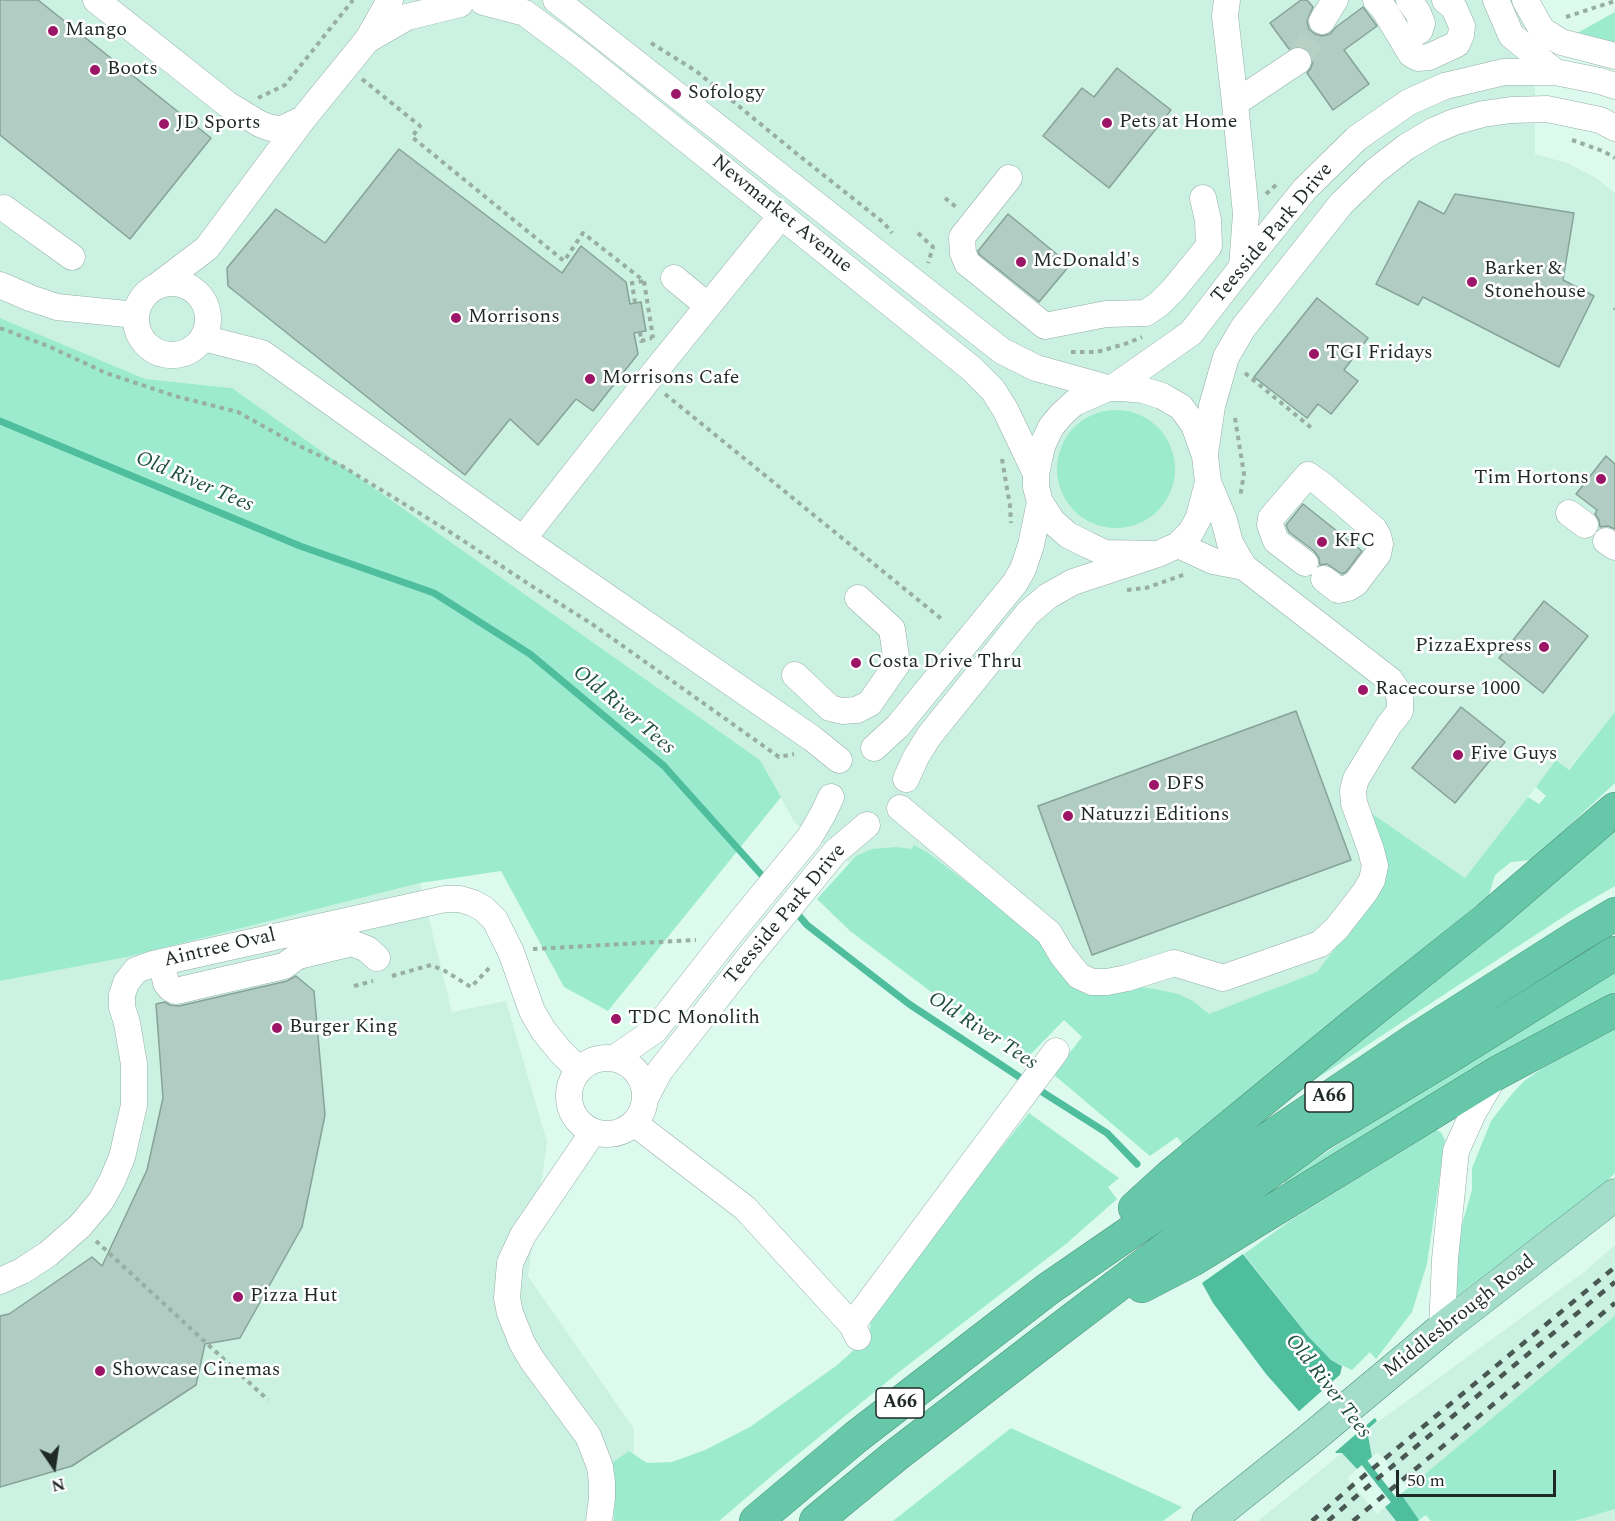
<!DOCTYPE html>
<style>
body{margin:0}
#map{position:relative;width:1615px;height:1521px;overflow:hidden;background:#ddfaee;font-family:Spectral,serif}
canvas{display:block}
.north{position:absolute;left:24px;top:1437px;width:60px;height:60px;-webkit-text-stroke:4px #fff;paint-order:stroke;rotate:167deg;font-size:16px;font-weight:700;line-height:24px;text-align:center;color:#1f2a26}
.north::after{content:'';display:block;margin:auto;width:21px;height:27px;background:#1f2a26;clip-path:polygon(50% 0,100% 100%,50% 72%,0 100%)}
.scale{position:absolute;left:1396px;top:1470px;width:160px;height:27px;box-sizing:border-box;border:3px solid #1f2a26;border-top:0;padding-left:8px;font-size:18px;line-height:21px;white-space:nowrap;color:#1f2a26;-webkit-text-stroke:4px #fff;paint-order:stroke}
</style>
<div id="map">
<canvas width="1615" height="1521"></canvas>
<div class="north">N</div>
<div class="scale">50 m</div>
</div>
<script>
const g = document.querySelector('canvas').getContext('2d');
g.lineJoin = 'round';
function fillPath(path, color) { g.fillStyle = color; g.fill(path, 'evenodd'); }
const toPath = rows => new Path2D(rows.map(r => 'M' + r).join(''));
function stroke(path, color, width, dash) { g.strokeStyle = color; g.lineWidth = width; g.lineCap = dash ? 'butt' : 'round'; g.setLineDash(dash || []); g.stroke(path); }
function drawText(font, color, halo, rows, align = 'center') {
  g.font = font + ' Spectral,serif'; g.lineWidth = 5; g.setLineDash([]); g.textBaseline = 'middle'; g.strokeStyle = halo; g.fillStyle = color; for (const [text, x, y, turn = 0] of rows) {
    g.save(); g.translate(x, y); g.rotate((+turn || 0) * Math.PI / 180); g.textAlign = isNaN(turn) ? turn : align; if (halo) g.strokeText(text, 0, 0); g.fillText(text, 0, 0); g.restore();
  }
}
const built = toPath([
 [0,0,1528,0,1535,14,1535,154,1567,163,1596,178,1615,193,1615,712,1568,770,1556,761,1465,878,1207,1066,1064,1019,795,823,760,760,232,388,145,379,0,318],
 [420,883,452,1012,506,1001,547,1142,528,1276,634,1429,633,1521,0,1521,0,981,127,957],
 [1615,1245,1615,1521,1431,1521,1425,1515,1419,1520,1401,1494,1408,1488,1378,1452,1372,1457,1367,1430,1583,1273],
 [1342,1453,1357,1469,1347,1478,1377,1514,1385,1507,1396,1521,1258,1521]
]);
const green = toPath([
 [1615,12,1615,49,1572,36],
 [0,318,145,379,232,388,760,760,781,797,608,1011,564,987,501,871,420,883,127,957,0,981],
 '1057 469a59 59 0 1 1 118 0a59 59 0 1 1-118 0Z',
 [1615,712,1615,783,1532,860,1511,862,1495,875,1489,895,1183,1145,1177,1137,1150,1156,1053,1074,1082,1037,1064,1020,1028,1057,988,1029,978,1027,850,931,817,899,856,856,872,849,896,847,912,849,914,845,928,853,1017,920,1040,941,1065,979,1073,986,1133,986,1155,989,1178,994,1193,1001,1209,1014,1317,972,1357,920,1371,813,1465,878,1528,797,1539,804,1546,796,1536,787,1556,760,1569,770],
 [1615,831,1615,886,1577,908,1460,984,1307,1085,1303,1080],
 [1615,965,1615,992,1516,1046,1286,1186,1283,1181,1508,1032],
 [1615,1028,1615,1173,1607,1181,1452,1300,1456,1245,1472,1190,1472,1168,1491,1121,1511,1095,1524,1081,1543,1068],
 [1029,1113,1119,1178,1108,1187,1117,1199,1066,1244,899,1372,775,1473,719,1521,614,1521,615,1483,613,1462,629,1451,647,1463,672,1462,705,1450,750,1427,836,1366,854,1350,870,1331,871,1311],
 [1436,1130,1441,1132,1445,1140,1427,1264,1412,1312,1376,1359,1370,1352,1352,1370,1331,1360,1308,1336,1244,1254,1291,1220],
 [1615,1316,1615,1509,1574,1521,1431,1521,1426,1515,1419,1520,1401,1494],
 [1011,1428,1182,1507,1163,1521,893,1521]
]);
const water = toPath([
 [1243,1254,1308,1336,1331,1360,1342,1366,1340,1375,1375,1418,1377,1421,1367,1430,1372,1457,1357,1469,1342,1453,1336,1453,1266,1374,1213,1303,1202,1283],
 [1401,1494,1419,1520,1418,1521,1396,1521,1385,1507]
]);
const pier = toPath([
 [1342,1373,1377,1416,1333,1454,1297,1413]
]);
const stream = toPath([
 [0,421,300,546,434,593,530,654,664,766,767,881],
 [795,911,807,925,909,1004,1027,1082],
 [1036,1088,1107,1133,1137,1164],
 [1360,1457,1410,1521]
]);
const building = toPath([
 [0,0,38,0,211,138,130,239,0,135,0,0],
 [1301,0,1307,0,1313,7,1307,21,1309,29,1315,34,1322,36,1330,34,1336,27,1363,7,1377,26,1344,50,1369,84,1333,110,1307,73,1311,68,1313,61,1310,52,1305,48,1298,46,1289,49,1270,23,1301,0],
 [1117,68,1171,110,1109,188,1043,136,1082,88,1094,97,1117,68],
 [399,149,562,273,581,246,626,282,630,304,641,302,646,331,634,333,638,354,593,411,576,399,538,445,510,419,465,475,228,286,227,268,276,209,325,243,399,149],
 [1455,194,1574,213,1563,280,1594,296,1559,367,1423,297,1418,305,1376,284,1419,201,1444,214,1455,194],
 [1008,214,1070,265,1039,302,979,254,978,251,1008,214],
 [1317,298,1368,338,1344,370,1358,381,1331,414,1318,404,1307,418,1254,377,1317,298],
 [1606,456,1615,464,1615,529,1608,526,1600,527,1599,520,1595,514,1597,510,1576,494,1606,456],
 [1303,504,1362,551,1346,572,1342,574,1327,564,1320,565,1319,558,1314,551,1289,532,1286,525,1303,504],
 [1544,601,1588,636,1543,693,1499,658,1544,601],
 [1461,707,1505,742,1455,803,1412,768,1461,707],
 [1296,711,1351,860,1092,955,1038,806,1296,711],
 [296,976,314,991,325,1115,302,1227,240,1338,205,1344,196,1385,72,1466,0,1487,0,1316,9,1314,92,1257,102,1266,147,1170,163,1098,156,1004,165,1002,170,1005,179,1006,287,981,296,976]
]);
const minorTunnel = toPath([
 [1298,61,1322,21]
]);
const path = toPath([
 [1566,17,1615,1],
 [651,43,696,71,797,154,884,223,892,233],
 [362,79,420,126,412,137,564,261,583,233,644,281,653,338],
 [258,98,285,85,353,0],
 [1572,140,1603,151,1615,158],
 [1266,194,1278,183],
 [945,198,956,207],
 [918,233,933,247,928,263],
 [635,303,632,283,644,281],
 [1614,308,1615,309],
 [0,328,48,346,106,373,175,396,238,412,295,444,342,466,450,532,527,583,592,624,779,757,794,754],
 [640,332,641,341,652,338],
 [1071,352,1097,352,1125,344,1142,337],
 [1245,373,1314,430],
 [665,394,944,621],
 [1235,418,1244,474,1240,497],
 [1002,459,1010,506,1011,523],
 [1127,590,1146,588,1186,574],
 [533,949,696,940],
 [392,976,431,965,445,971,471,987,491,966],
 [354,986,373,981],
 [96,1241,268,1400]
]);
const minor = toPath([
 [96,0,227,104,260,124,271,128,282,129,303,119],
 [556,0,1002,351,1036,368,1108,388],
 [1227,0,1225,16,1235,103,1246,214,1242,267],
 [1376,0,1384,9,1411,54,1418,58,1429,57,1457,44,1461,35,1462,26,1454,8,1445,0],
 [1496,0,1511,35,1555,72],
 [1525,0,1542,30,1561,42,1615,56],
 [483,2,525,13,580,54,972,369,993,390,1006,411,1036,474],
 [1322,21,1335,0],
 [369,39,407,17,460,4],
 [1403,41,1420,30,1422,23,1418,13,1409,0],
 [1235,103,1298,61],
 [1009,178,962,237,963,253,967,263,1045,326,1106,314,1146,313,1159,304,1173,290,1209,246,1208,220,1203,198],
 [4,208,72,257],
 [674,278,708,306],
 '136 319a36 36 0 1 1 72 0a36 36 0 1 1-72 0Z',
 [0,285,30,298,57,307,136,315],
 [157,286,207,248,303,119,368,39,390,0],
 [203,338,262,353,523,539,813,739,839,760],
 [1114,387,1191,333,1242,267,1305,189,1357,138,1409,102,1445,86,1504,72,1555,72,1600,81,1615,86],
 [1205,453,1212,406,1226,357,1243,328,1341,204,1375,171,1406,147,1433,131,1454,122,1483,114,1511,110,1547,109,1600,120,1615,128],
 [1569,513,1585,525],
 [523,539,648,380,781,216],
 [1606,541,1615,547],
 [1178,545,1213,561,1244,567],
 [1305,563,1276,541,1270,525,1271,518,1308,475,1321,484,1374,529,1378,536,1380,544,1378,554,1356,583,1348,588,1338,590,1324,579],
 [795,675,830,708,842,711,857,710,870,703,897,664,892,629,858,598],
 [874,748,898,726,1015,583,1023,569,1031,545,1040,502],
 [906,779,916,757,929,736,1028,613,1048,596,1073,582,1158,554,1178,545,1191,532,1199,517,1208,482,1205,456,1194,425,1181,407,1162,396,1143,390,1123,388,1108,388,1074,403,1061,415,1051,427,1042,446,1036,474,1036,487,1040,502,1052,521,1068,535,1088,545,1105,553,1158,554],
 [900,808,1049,933,1062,955,1079,976,1092,982,1107,982,1127,978,1174,963,1223,978,1320,944,1337,928,1365,892,1372,880,1375,866,1371,850,1354,803,1353,790,1356,779,1389,725,1400,711,1400,699,1397,690,1390,680,1244,567,1230,543,1224,520,1208,482],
 [162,963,166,983,170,988,176,991,284,966,298,956,352,943,367,949,377,958],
 '569 1096a38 38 0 1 1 76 0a38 38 0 1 1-76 0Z',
 [615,1058,655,1030,727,938,809,838,823,814,831,797],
 [646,1097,659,1072,750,956,835,852,867,825],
 [634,1123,745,1208,852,1325,858,1337],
 [593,1132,523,1235,510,1263,507,1298,510,1313,522,1343,532,1360,588,1436,594,1451,600,1467,602,1482,602,1498,599,1521],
 [0,1281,22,1271,48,1254,80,1226,101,1201,112,1181,122,1157,134,1105,134,1064,127,1023,122,1007,122,995,126,983,136,970,153,964,418,905,445,899,460,899,473,903,484,909,495,920,511,952,532,1011,543,1030,560,1051,578,1069],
 [852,1325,1056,1051],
 [1442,1329,1445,1259,1456,1151,1473,1113,1495,1075]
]);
const major = toPath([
 [1208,1521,1308,1441,1442,1329,1615,1195]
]);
const highway = toPath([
 [1135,1208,1169,1177,1354,1025,1487,919,1615,809],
 [1142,1286,1192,1260,1497,1073,1615,1010],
 [756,1521,856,1437,1048,1289,1167,1207,1416,1039,1578,936,1615,914],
 [816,1521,895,1456,1056,1332,1181,1237,1318,1136,1450,1056,1615,953]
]);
const rail = toPath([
 [1312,1521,1353,1485,1615,1267],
 [1328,1521,1360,1493,1615,1282],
 [1353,1521,1615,1303]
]);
const markers = [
 [53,31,6,"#9c1667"],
 [95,70,6,"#9c1667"],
 [676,94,6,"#9c1667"],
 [1107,123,6,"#9c1667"],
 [164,124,6,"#9c1667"],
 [1021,262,6,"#9c1667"],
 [1472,282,6,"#9c1667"],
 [456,318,6,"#9c1667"],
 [1314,354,6,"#9c1667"],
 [590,379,6,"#9c1667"],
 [1601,479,6,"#9c1667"],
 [1322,542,6,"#9c1667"],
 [1544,647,6,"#9c1667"],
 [856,663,6,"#9c1667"],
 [1363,690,6,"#9c1667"],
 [1458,755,6,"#9c1667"],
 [1154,785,6,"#9c1667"],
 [1068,816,6,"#9c1667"],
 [616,1019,6,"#9c1667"],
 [277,1028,6,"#9c1667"],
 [238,1297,6,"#9c1667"],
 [100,1371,6,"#9c1667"]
];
const shields = [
 [1329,1097,48],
 [900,1403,48]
];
const shieldNames = [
 ["A66",1329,1097],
 ["A66",900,1403]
];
const poiNames = [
 ["Mango",65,31],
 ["Boots",107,70],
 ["Sofology",688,94],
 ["Pets at Home",1119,123],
 ["JD Sports",176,124],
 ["McDonald's",1033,262],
 ["Barker &",1484,270],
 ["Stonehouse",1484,293],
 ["Morrisons",468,318],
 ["TGI Fridays",1326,354],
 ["Morrisons Cafe",602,379],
 ["Tim Hortons",1589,479,"right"],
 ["KFC",1334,542],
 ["PizzaExpress",1532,647,"right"],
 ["Costa Drive Thru",868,663],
 ["Racecourse 1000",1375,690],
 ["Five Guys",1470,755],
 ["DFS",1166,785],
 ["Natuzzi Editions",1080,816],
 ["TDC Monolith",628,1019],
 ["Burger King",289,1028],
 ["Pizza Hut",250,1297],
 ["Showcase Cinemas",112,1371]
];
const streetNames = [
 ["Newmarket Avenue",781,215,39],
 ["Teesside Park Drive",1273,234,-50],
 ["Teesside Park Drive",786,915,-50],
 ["Aintree Oval",220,949,-13],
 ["Middlesbrough Road",1460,1317,-38]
];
const waterNames = [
 ["Old River Tees",194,483,23],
 ["Old River Tees",623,711,40],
 ["Old River Tees",982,1032,33],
 ["Old River Tees",1327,1387,52]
];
fillPath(built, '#cbf1e2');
fillPath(green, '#9cebcf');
fillPath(water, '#4ebe9d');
fillPath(pier, '#ddfaee');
stroke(stream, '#4ebe9d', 7);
fillPath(building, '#b1cdc3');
stroke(building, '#87a297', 1.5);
stroke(minorTunnel, '#b7d0c6', 26, [26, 13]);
stroke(minor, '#94afa5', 27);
stroke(major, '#4e917b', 33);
stroke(highway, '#4e917b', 34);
stroke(path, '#98aea5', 4, [4.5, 4.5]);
stroke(minor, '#fff', 26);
stroke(major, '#a4decb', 32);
stroke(highway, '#67c8a9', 33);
stroke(rail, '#495852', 4.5, [8, 8]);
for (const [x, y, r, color] of markers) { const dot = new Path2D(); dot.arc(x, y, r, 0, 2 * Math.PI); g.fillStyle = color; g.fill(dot); stroke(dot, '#fff', 2); }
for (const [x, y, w] of shields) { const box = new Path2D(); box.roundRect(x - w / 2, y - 15, w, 30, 4.5); g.fillStyle = '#fff'; g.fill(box); stroke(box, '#1f2a26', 1.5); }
drawText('bold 18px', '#1f2a26', null, shieldNames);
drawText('20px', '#1f2a26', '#fff', poiNames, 'left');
drawText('20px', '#1f2a26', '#fff', streetNames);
drawText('italic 21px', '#205041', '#fff', waterNames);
</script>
